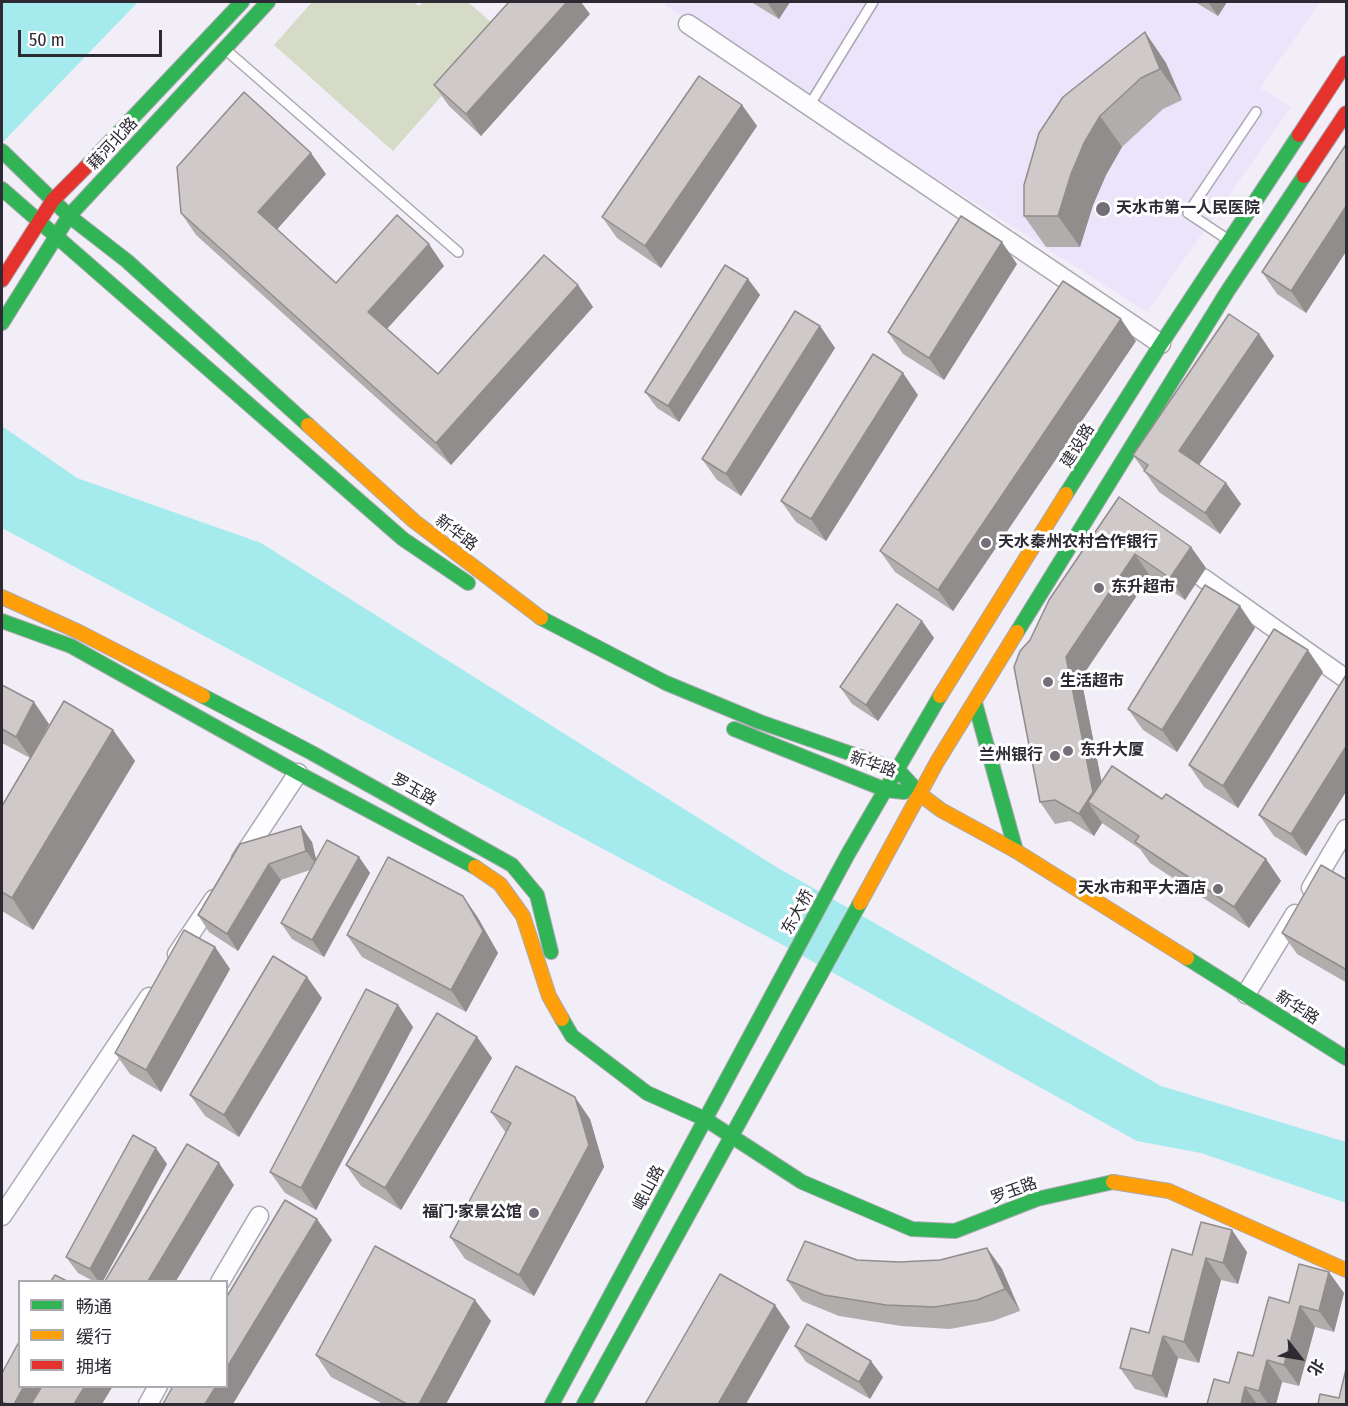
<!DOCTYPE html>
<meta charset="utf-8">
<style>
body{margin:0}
#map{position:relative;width:1348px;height:1406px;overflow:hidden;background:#f1eef7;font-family:"Fira Sans Condensed","Noto Sans SC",sans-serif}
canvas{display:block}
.frame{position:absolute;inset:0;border:3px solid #2d2a34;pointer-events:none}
.legend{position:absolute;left:18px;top:1280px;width:210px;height:108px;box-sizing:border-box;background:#fff;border:2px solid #abaaae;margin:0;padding:8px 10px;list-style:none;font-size:18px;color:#2d2a34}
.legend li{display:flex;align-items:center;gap:12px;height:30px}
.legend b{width:30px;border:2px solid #abaaae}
.north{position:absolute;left:1270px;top:1328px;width:60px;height:60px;-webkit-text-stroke:4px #fff;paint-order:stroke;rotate:121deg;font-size:16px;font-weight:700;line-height:24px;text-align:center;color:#2d2a34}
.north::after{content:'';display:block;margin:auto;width:21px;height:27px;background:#2d2a34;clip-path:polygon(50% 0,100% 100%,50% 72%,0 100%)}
.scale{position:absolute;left:18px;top:30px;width:144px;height:27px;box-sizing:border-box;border:3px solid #2d2a34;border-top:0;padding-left:8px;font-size:18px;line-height:21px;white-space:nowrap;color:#2d2a34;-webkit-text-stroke:4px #fff;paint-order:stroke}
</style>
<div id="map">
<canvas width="1348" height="1406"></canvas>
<div class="frame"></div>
<ul class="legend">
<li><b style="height:8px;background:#30b455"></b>畅通</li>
<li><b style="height:8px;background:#ff9f0a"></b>缓行</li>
<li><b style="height:8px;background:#e5322d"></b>拥堵</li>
</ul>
<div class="north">北</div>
<div class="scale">50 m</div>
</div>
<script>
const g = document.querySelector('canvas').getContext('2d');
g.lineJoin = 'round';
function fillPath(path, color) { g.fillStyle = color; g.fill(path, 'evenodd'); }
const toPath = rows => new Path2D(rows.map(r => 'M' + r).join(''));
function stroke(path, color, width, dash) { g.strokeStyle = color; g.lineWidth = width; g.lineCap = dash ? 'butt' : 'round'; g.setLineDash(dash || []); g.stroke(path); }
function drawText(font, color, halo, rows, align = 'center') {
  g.font = font + ' "Fira Sans Condensed","Noto Sans SC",sans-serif'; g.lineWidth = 6; g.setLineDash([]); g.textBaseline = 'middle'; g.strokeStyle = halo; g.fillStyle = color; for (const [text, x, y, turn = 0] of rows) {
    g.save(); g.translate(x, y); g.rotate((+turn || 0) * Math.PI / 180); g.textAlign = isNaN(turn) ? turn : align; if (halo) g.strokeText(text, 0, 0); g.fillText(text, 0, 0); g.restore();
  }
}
const built = toPath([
 [667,2,1320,2,1260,88,1291,107,1147,312,664,5]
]);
const green = toPath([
 [312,2,414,2,419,6,424,2,468,2,500,30,393,151,274,45]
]);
const water = toPath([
 [2,2,138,2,2,143],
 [2,426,77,478,261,543,778,868,1161,1086,1346,1142,1346,1203,1201,1153,1137,1141,783,945,2,528]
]);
const lane = toPath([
 [226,50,458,252],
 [809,106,873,2],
 [1227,239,1188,213,1256,112]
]);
const street = toPath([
 [688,24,1161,344],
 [1203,578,1346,679],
 [241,859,298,773],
 [1311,888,1346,829],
 [177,954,214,899],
 [1246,994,1295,914],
 [2,1216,149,997],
 [220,1282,259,1216],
 [148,1404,158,1386]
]);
const fast = toPath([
 [2,151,69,216,127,261,308,425],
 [86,167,242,2],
 [2,189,403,539,468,583],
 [2,323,69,216,268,2],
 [1066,494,1161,344,1299,135],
 [541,618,666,683,760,722,898,770,921,795],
 [2,621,71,646,298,773,475,867],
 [1017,632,1227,292,1304,176],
 [203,696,312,753,512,865,537,895,551,952],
 [975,703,1016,851],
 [734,729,886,790,904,792],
 [1187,958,1346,1058],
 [562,1019,572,1036,647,1093,705,1119,802,1182,912,1229,955,1231,1037,1199,1113,1182],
 [552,1404,848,854,940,696],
 [584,1404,860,903]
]);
const slow = toPath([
 [308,425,414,521,541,618],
 [2,597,79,632,203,696],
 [940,696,1066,494],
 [921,795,941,810,1016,851,1187,958],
 [475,867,500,884,523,916,549,996,562,1019],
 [860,903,937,762,1017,632],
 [1113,1182,1169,1191,1346,1270]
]);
const jam = toPath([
 [1299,135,1346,63],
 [1304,176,1346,113],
 [2,280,53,200,86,167]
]);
const wall = toPath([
 [751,2,790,2,779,19],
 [1195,2,1227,2,1218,16],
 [590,14,481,136,449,106,434,85],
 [1145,32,1166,63,1182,100,1163,109,1122,147,1106,175,1093,205,1080,247,1046,247,1024,216],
 [742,105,757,126,661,268,617,238,602,217],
 [1347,143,1347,250,1306,313,1277,294,1262,272],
 [326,174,277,229,336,283,444,266,387,329,438,374,578,285,593,307,451,465,196,235,181,213],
 [1017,264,944,380,903,354,888,332],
 [748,279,760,295,679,422,657,408,645,392],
 [820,326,835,348,741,496,717,480,702,459],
 [1259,334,1274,356,1199,465,1226,483,1241,504,1220,534,1159,492,1133,455],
 [1136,341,953,611,895,572,880,551],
 [918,395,826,541,796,522,781,501],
 [1119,497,1191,547,1206,568,1185,600,1150,576,1081,678,1101,781,1162,799,1266,859,1281,881,1249,928,1150,863,1140,849,1102,823,1094,836,1070,821,1055,824,1040,802],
 [922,621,934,638,878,721,852,704,840,687],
 [1255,628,1177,752,1143,730,1128,709],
 [1323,672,1238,808,1204,787,1189,765],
 [1347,676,1347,790,1306,856,1274,836,1259,815],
 [2,685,49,724,36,749,113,730,135,761,33,930,2,911,2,806,30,758,2,743],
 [312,842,316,860,359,857,370,873,324,957,292,939,281,923,310,870,281,880,238,951,209,932,198,915,240,844],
 [1347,880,1347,983,1297,954,1282,933],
 [463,896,478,918,498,953,466,1012,362,957,347,935],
 [215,947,230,969,161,1092,130,1074,115,1053],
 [322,998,239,1137,205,1116,190,1095],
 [398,1005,413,1027,316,1210,285,1193,270,1172],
 [477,1037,492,1058,401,1210,361,1186,346,1165],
 [491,1112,590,1119,604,1167,534,1296,465,1259,450,1237,506,1133],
 [167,1164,103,1281,93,1281,78,1273,66,1257],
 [987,1248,1002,1269,1020,1311,993,1321,950,1329,901,1326,839,1316,802,1301,787,1280,857,1260,899,1262,940,1260],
 [1247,1252,1238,1284,1221,1280,1199,1363,1178,1358,1167,1398,1135,1389,1120,1368,1149,1333,1192,1255],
 [1344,1293,1334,1332,1315,1327,1299,1386,1282,1382,1276,1404,1207,1404,1229,1383,1253,1356,1289,1303],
 [491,1321,446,1404,383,1404,331,1377,316,1355],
 [795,1346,883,1377,870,1399,806,1362]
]);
const shadedWall = toPath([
 [567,2,581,2,590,14,481,136,466,114],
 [767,2,790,2,779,19],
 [1208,2,1227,2,1218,16],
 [1145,32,1166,63,1182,100,1160,69],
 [742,105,757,126,661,268,645,246],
 [1100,116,1122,147,1106,175,1093,205,1080,247,1058,216,1071,174,1084,143],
 [311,153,326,174,273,234,258,212],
 [1347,205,1347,250,1306,313,1291,291],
 [1002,242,1017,264,944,380,929,358],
 [429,244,444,266,383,333,368,312],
 [748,279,760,295,679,422,668,406],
 [578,285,593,307,451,465,436,443],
 [1121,319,1136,341,953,611,938,590],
 [820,326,835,348,741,496,726,474],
 [1259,334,1274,356,1194,472,1179,451],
 [903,373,918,395,826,541,811,519],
 [1226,483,1241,504,1220,534,1205,513],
 [1191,547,1206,568,1185,600,1170,578],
 [1135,554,1150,576,1081,678,1108,814,1088,802,1102,823,1094,836,1079,814,1066,657],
 [1240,606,1255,628,1177,752,1162,730],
 [922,621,934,638,878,721,866,705],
 [1308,650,1323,672,1238,808,1223,786],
 [34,702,49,724,31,758,16,737],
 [113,730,135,761,33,930,12,898],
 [1347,745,1347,790,1306,856,1291,834],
 [301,826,312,842,318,867,306,851],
 [359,857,370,873,324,957,312,940],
 [1266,859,1281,881,1249,928,1234,907],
 [269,864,281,880,238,951,227,934],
 [463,896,478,918,498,953,466,1012,451,990],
 [215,947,230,969,161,1092,146,1070],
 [307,977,322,998,239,1137,224,1115],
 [398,1005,413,1027,316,1210,301,1188],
 [477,1037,492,1058,401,1210,385,1188],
 [575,1097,590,1119,604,1167,534,1296,519,1275],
 [156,1148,167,1164,103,1281,98,1281,90,1269],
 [219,1163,234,1185,176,1281,148,1281],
 [317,1219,332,1240,233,1404,205,1404,216,1386,226,1386,226,1369],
 [1232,1230,1247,1252,1238,1284,1223,1263],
 [987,1248,1002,1269,1020,1311,1005,1289],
 [1206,1258,1221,1280,1199,1363,1184,1342],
 [1329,1272,1344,1293,1334,1332,1319,1311],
 [475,1300,491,1321,446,1404,419,1404],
 [775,1305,790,1327,746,1404,718,1404],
 [1300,1306,1315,1327,1299,1386,1284,1365],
 [1163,1336,1178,1358,1167,1398,1152,1376],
 [1267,1360,1282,1382,1276,1404,1268,1404,1259,1391],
 [871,1361,883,1377,870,1399,859,1382],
 [24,1386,44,1386,34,1404,14,1404],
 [85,1386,113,1386,102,1404,74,1404],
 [1245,1387,1257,1404,1241,1404]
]);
const building = toPath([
 [509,2,567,2,466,114,434,85,509,2],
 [1145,32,1160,69,1141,78,1100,116,1084,143,1071,174,1058,216,1024,216,1024,185,1039,133,1063,97,1145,32],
 [699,76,742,105,645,246,602,217,699,76],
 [244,92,311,153,258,212,336,283,397,215,429,244,368,312,438,374,544,255,578,285,436,443,181,213,177,167,244,92],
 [1347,143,1347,205,1291,291,1262,272,1347,143],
 [961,216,1002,242,929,358,888,332,961,216],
 [725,265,748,279,668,406,645,392,725,265],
 [1063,281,1121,319,938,590,880,551,1063,281],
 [795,311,820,326,726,474,702,459,795,311],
 [1229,314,1259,334,1179,451,1226,483,1205,513,1144,471,1148,465,1133,455,1229,314],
 [873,354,903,373,811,519,781,501,873,354],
 [1119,497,1191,547,1170,578,1135,554,1066,657,1093,792,1079,814,1055,800,1040,802,1014,667,1020,651,1030,640,1049,600,1119,497],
 [1205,585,1240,606,1162,730,1128,709,1205,585],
 [897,604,922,621,866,705,840,687,897,604],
 [1274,629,1308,650,1223,786,1189,765,1274,629],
 [1346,675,1347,745,1291,834,1259,815,1346,675],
 [2,685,34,702,16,737,2,729,2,685],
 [64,701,113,730,12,898,2,892,2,806,64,701],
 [1112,766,1162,799,1166,794,1266,859,1234,907,1135,842,1139,836,1088,802,1112,766],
 [301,826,306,851,269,864,227,934,198,915,240,844,301,826],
 [327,840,359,857,312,940,281,923,327,840],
 [388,857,463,896,483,931,451,990,347,935,388,857],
 [1321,865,1347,880,1347,970,1282,933,1321,865],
 [184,930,215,947,146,1070,115,1053,184,930],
 [273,956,307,977,224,1115,190,1095,273,956],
 [366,989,398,1005,301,1188,270,1172,366,989],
 [437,1013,477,1037,385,1188,346,1165,437,1013],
 [516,1066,575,1097,589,1145,519,1275,450,1237,511,1123,491,1112,516,1066],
 [133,1135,156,1148,90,1269,66,1257,133,1135],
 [187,1144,219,1163,148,1281,105,1281,187,1144],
 [285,1200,317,1219,226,1369,226,1298,285,1200],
 [1201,1222,1232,1230,1223,1263,1206,1258,1184,1342,1163,1336,1152,1376,1120,1368,1131,1328,1149,1333,1172,1249,1192,1255,1201,1222],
 [805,1241,857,1260,899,1262,940,1260,987,1248,1005,1289,977,1300,935,1307,886,1305,824,1295,787,1280,805,1241],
 [375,1246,475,1300,419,1404,407,1404,316,1355,375,1246],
 [1299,1264,1329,1272,1319,1311,1300,1306,1284,1365,1267,1360,1259,1391,1245,1387,1241,1404,1207,1404,1214,1379,1229,1383,1238,1352,1253,1356,1269,1297,1289,1303,1299,1264],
 [720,1274,775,1305,718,1404,645,1404,720,1274],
 [55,1275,67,1281,51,1281,55,1275],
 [807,1324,871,1361,859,1382,795,1346,807,1324],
 [20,1340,20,1386,24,1386,14,1404,7,1404,2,1402,2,1373,20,1340],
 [1347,1365,1347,1404,1318,1404,1320,1394,1339,1398,1347,1365],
 [42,1386,85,1386,74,1404,31,1404,42,1386],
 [173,1386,216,1386,205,1404,163,1404,173,1386]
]);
const markers = [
 [1103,209,8,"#726f78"],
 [986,543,6,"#726f78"],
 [1099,588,6,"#726f78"],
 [1048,682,6,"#726f78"],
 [1068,751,6,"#726f78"],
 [1055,756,6,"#726f78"],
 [1218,889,6,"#726f78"],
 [534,1213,6,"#726f78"]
];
const streetNames = [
 ["藉河北路",113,144,-47],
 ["建设路",1078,446,-58],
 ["新华路",456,533,37],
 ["新华路",873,765,19],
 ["罗玉路",414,790,29],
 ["东大桥",798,912,-61],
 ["新华路",1297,1008,33],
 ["岷山路",649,1188,-62],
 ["罗玉路",1014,1191,-20]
];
const poiNames = [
 ["天水市第一人民医院",1116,209],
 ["天水秦州农村合作银行",998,543],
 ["东升超市",1111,588],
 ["生活超市",1060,682],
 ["东升大厦",1080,751],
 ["兰州银行",1043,756,"right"],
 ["天水市和平大酒店",1206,889,"right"],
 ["福门·家景公馆",522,1213,"right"]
];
fillPath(built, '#ece4fb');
fillPath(green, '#d5dbc6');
fillPath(water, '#a5ebed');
stroke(lane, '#aba8b1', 12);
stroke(street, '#aba8b1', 21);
stroke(fast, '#aba8b1', 16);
stroke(slow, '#aba8b1', 16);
stroke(jam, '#aba8b1', 16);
stroke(lane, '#fdfcfe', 9);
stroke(street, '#fdfcfe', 18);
stroke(fast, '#30b455', 14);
stroke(slow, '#ff9f0a', 14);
stroke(jam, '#e5322d', 14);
fillPath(wall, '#b2adad');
fillPath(shadedWall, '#918d8d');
fillPath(building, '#cfc9c9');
stroke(building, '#918d8d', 1.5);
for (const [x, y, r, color] of markers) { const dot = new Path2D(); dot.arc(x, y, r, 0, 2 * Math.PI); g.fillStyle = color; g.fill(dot); stroke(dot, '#fff', 2); }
drawText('16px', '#2d2a34', '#fff', streetNames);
drawText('bold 16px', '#2d2a34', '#fff', poiNames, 'left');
</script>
